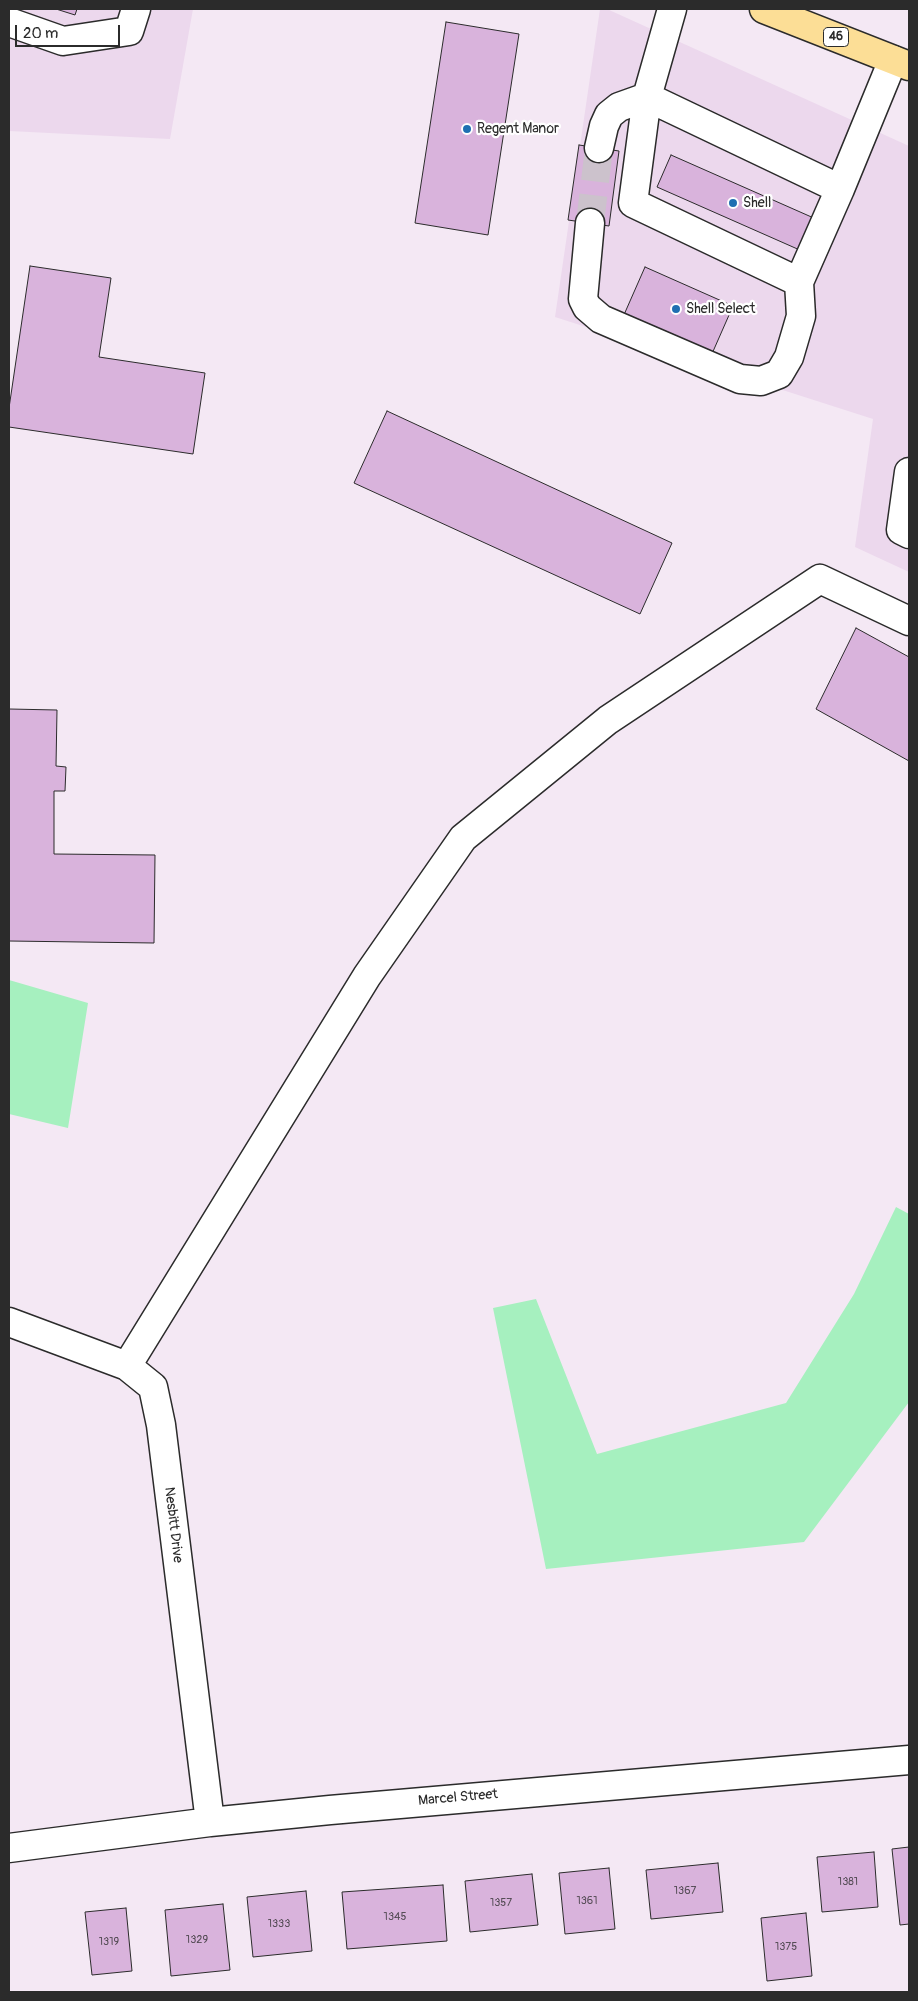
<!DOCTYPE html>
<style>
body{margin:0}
#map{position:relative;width:918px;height:2001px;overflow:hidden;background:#f4e8f4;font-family:Pangolin,sans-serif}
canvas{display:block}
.frame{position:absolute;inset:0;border:10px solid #2b2b2b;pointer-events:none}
.scale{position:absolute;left:15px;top:25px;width:105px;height:22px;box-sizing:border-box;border:2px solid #2b2b2b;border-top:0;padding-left:6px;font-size:15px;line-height:18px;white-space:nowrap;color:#2b2b2b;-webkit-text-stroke:4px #fff;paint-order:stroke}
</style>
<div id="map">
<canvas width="918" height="2001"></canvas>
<div class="frame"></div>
<div class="scale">20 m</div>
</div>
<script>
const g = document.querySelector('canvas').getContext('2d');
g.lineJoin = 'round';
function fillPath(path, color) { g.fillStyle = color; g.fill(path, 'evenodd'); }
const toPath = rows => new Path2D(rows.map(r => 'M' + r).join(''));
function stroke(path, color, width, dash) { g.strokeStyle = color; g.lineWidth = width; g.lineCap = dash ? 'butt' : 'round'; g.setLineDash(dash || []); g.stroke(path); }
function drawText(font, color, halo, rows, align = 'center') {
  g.font = font + ' Pangolin,sans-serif'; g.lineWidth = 4.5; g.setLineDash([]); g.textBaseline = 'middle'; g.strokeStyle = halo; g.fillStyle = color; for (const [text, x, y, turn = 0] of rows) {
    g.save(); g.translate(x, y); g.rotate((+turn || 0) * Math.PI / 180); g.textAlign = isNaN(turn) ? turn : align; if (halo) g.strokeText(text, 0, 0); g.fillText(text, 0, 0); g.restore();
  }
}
const built = toPath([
 [9,9,193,9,170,139,9,131],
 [600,9,607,9,909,146,909,572,855,547,873,419,555,317]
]);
const green = toPath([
 [9,980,88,1003,68,1128,9,1114],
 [896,1207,909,1214,909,1402,804,1542,546,1569,493,1308,536,1299,597,1454,786,1403,854,1294]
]);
const building = toPath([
 [56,9,77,9,75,15,56,9],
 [446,22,519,34,488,235,415,223,446,22],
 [579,145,619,151,609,226,568,220,579,145],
 [671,155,816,219,802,251,657,187,671,155],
 [30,266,111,278,99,357,205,373,193,454,9,427,9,408,30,266],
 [645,267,733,306,711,356,623,317,645,267],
 [387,411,672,543,640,614,354,483,387,411],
 [856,628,909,657,909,761,816,709,856,628],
 [9,709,57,710,56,766,66,767,65,791,54,791,54,854,155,855,154,943,9,941,9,709],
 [909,1847,909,1924,900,1925,892,1849,909,1847],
 [874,1852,878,1907,822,1912,817,1857,874,1852],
 [718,1863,723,1912,651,1919,646,1870,718,1863],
 [609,1868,615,1929,565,1934,559,1873,609,1868],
 [532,1874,538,1925,470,1932,465,1881,532,1874],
 [443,1885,447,1941,347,1949,342,1892,443,1885],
 [306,1891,312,1951,253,1957,247,1897,306,1891],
 [223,1904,230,1970,171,1976,165,1910,223,1904],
 [126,1908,132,1971,92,1975,85,1912,126,1908],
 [806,1913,812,1976,767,1981,761,1918,806,1913]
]);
const minorTunnel = toPath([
 [590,223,599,148]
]);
const minor = toPath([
 [672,9,647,97,840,189,893,60],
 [9,22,63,41,129,31,136,9],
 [599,148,604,126,609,115,619,107,647,97,633,203,799,282,840,189],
 [590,223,583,299,587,307,601,319,740,379,761,381,779,374,789,357,801,316,799,282],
 [909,472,901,530,909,534],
 [9,1322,127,1366,153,1387,161,1425,210,1822],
 [127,1366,367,976,463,838,608,720,820,579,909,621],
 [9,1848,210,1822,330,1810,909,1760]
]);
const major = toPath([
 [764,9,909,66]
]);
const markers = [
 [467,129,5,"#1f6fb2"],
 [733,203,5,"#1f6fb2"],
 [676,309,5,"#1f6fb2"]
];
const numberNames = [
 ["1381",848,1882],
 ["1367",685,1891],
 ["1361",587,1901],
 ["1357",501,1903],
 ["1345",395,1917],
 ["1333",279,1924],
 ["1329",197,1940],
 ["1319",109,1942],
 ["1375",786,1947]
];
const shields = [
 [836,37,25]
];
const shieldNames = [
 ["46",836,37]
];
const poiNames = [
 ["Regent Manor",477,129],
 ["Shell",743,203],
 ["Shell Select",686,309]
];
const streetNames = [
 ["Nesbitt Drive",173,1525,83],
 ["Marcel Street",458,1798,-5]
];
fillPath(built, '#ecd8ed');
fillPath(green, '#a6f0bf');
fillPath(building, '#d9b3dc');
stroke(building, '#2b2b2b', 1);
stroke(minorTunnel, '#ccc2cc', 28, [28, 14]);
stroke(minor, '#2b2b2b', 31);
stroke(major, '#2b2b2b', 31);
stroke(minor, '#fff', 28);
stroke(major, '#fcde96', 28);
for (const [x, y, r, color] of markers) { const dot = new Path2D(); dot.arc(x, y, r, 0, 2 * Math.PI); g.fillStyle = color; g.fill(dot); stroke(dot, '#fff', 2); }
drawText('11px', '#564d57', null, numberNames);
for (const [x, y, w] of shields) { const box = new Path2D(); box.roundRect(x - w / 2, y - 9.5, w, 19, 4); g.fillStyle = '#fff'; g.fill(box); stroke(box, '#2b2b2b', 1); }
drawText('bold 12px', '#2b2b2b', null, shieldNames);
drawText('14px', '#2b2b2b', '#fff', poiNames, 'left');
drawText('14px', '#2b2b2b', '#fff', streetNames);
</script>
